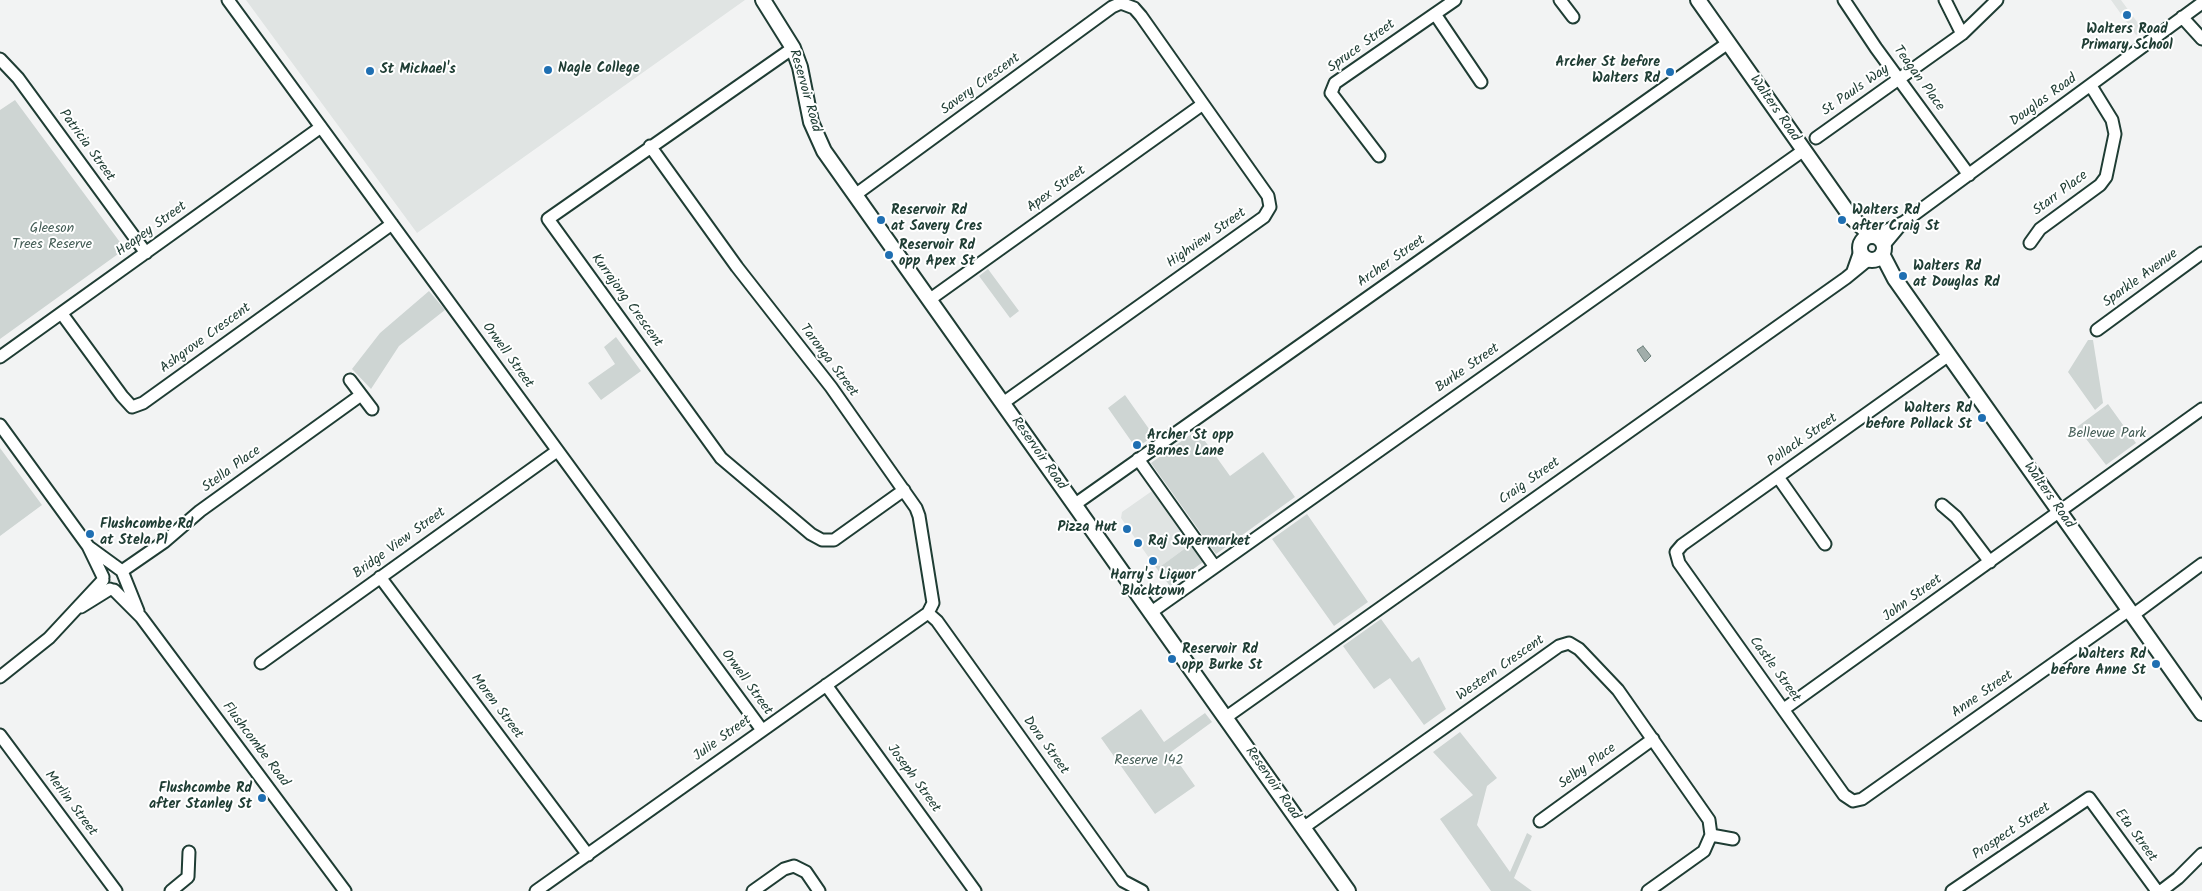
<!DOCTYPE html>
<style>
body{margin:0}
canvas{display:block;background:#f2f3f3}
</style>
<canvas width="2202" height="891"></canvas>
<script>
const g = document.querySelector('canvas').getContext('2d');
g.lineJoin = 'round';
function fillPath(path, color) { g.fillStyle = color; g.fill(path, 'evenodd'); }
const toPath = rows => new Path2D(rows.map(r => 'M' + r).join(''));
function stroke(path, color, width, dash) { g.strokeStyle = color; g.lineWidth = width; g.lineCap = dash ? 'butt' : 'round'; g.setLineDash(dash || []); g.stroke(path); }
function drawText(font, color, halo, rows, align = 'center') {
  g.font = font + ' Kalam,sans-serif'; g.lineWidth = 4; g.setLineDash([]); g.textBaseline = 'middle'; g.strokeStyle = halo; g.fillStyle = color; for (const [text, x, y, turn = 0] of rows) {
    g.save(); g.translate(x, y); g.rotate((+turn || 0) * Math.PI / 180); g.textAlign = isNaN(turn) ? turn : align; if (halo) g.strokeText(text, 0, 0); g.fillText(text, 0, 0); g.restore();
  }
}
const built = toPath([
 [246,0,745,0,417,233],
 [2111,0,2121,0,2143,30,2136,35],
 [1152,491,1191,544,1161,566,1154,565,1121,518,1122,512]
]);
const green = toPath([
 [15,100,125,249,0,339,0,110],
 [988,269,1019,311,1010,318,979,276],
 [429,291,445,310,399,346,371,389,352,369,380,333],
 [616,337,641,371,601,400,588,383,615,364,604,347],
 [2088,340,2093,340,2103,403,2095,410,2068,372],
 [1125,395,1154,436,1136,448,1108,408],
 [2108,404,2136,443,2106,465,2077,427],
 [1197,430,1230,476,1263,452,1295,497,1216,554,1151,463],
 [0,448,42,505,0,536],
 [1307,514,1368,602,1334,626,1272,539],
 [1191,544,1203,562,1170,586,1154,565,1161,566],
 [1381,619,1412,662,1419,657,1446,709,1424,725,1390,678,1374,689,1343,646],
 [1141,709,1164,742,1205,713,1212,722,1171,752,1195,786,1155,814,1101,738],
 [1460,732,1497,778,1487,786,1477,825,1510,872,1527,833,1532,836,1514,878,1532,891,1491,891,1440,819,1473,795,1433,752]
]);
const water = toPath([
 [1643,346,1651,356,1645,362,1637,350,1643,346]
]);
const minor = toPath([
 [228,0,762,730],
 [1560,0,1573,17],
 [1844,0,1876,48,1969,175],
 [1945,0,1962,34],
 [1435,14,1481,82],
 [2182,17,2202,39],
 [793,48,548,219,721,458,811,534,822,540,834,540,904,490],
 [0,59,18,78,146,253],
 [1816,138,1962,34,1997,0],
 [1379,156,1331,93,1335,83,1455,0],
 [855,195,1112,7,1121,3,1134,8,1141,16,1203,104,1268,196,1270,207,1264,217,1003,403],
 [1875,236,1904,222,2202,3],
 [2030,243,2040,229,2100,185,2106,177,2115,134,2112,120,2091,86],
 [1884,245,1899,227],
 [1853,271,1860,251],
 [929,300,1203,104],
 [62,314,122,396,132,407,143,403,392,224],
 [2097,330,2202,253],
 [1949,355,1682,545,1676,552,1679,563,1844,795,1853,801,1862,799,2129,610],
 [0,357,321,127],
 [350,380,372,409],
 [0,425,88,546,103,577],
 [1138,459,1215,567],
 [1778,477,1825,544],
 [1074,505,1728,43],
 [1942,505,1956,517,1990,562],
 [89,547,122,571,138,611],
 [122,571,164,542,200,511,361,395],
 [380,577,588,855],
 [114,590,141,617,345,891],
 [81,607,110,589],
 [928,613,937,621,1123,881,1142,891],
 [1150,613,1804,150],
 [2133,615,2202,564],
 [261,663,557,451],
 [0,677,49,638,103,580],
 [826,685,975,891],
 [1784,709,2202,409],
 [1225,718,1846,278,1868,260],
 [0,735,116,891],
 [1540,821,1653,739],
 [1303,828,1559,646,1569,643,1579,649,1618,690,1709,820,1711,835,1704,851,1648,891],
 [1711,835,1733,839],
 [171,891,188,877,189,852],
 [536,891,928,613,933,603,919,516,916,508,831,387,737,267,650,146],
 [753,891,784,869,794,866,806,872,819,891],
 [1952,891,2089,798,2157,891],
 [2161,891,2178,878,2202,854]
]);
const major = toPath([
 [763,0,793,48,800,67,811,122,824,151,1348,891],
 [1698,0,1851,217,1872,236],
 '1860 248a12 12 0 1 1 24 0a12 12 0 1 1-24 0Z',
 [1882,254,1895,279,2202,713]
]);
const markers = [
 [2127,15,5,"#1f6fb2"],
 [548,70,5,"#1f6fb2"],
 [370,71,5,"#1f6fb2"],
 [1670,72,5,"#1f6fb2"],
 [881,220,5,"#1f6fb2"],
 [1842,220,5,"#1f6fb2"],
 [889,255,5,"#1f6fb2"],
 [1903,276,5,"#1f6fb2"],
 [1982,418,5,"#1f6fb2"],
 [1137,445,5,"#1f6fb2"],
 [1127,529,5,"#1f6fb2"],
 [90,534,5,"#1f6fb2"],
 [1138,543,5,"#1f6fb2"],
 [1153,561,5,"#1f6fb2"],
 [1172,659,5,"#1f6fb2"],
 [2156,664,5,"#1f6fb2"],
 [262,798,5,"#1f6fb2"]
];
const poiNames = [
 ["Walters Road",2127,31,"center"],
 ["Primary School",2127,47,"center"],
 ["Archer St before",1660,64,"right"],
 ["Walters Rd",1660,80,"right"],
 ["Nagle College",558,70],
 ["St Michael's",380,71],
 ["Reservoir Rd",891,212],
 ["at Savery Cres",891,228],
 ["Walters Rd",1852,212],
 ["after Craig St",1852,228],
 ["Reservoir Rd",899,247],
 ["opp Apex St",899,263],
 ["Walters Rd",1913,268],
 ["at Douglas Rd",1913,284],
 ["Walters Rd",1972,410,"right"],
 ["before Pollack St",1972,426,"right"],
 ["Archer St opp",1147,437],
 ["Barnes Lane",1147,453],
 ["Flushcombe Rd",100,526],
 ["at Stela Pl",100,542],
 ["Pizza Hut",1117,529,"right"],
 ["Raj Supermarket",1148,543],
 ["Harry's Liquor",1153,577,"center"],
 ["Blacktown",1153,593,"center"],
 ["Reservoir Rd",1182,651],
 ["opp Burke St",1182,667],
 ["Walters Rd",2146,656,"right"],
 ["before Anne St",2146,672,"right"],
 ["Flushcombe Rd",252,790,"right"],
 ["after Stanley St",252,806,"right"]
];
const streetNames = [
 ["Spruce Street",1362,47,-36],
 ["Teagan Place",1918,79,54],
 ["Savery Crescent",981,85,-36],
 ["Reservoir Road",804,91,74],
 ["St Pauls Way",1856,91,-35],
 ["Douglas Road",2044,101,-36],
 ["Walters Road",1774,109,55],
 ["Patricia Street",86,146,54],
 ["Apex Street",1057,190,-36],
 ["Starr Place",2061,194,-37],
 ["Heapey Street",152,230,-36],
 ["Highview Street",1207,239,-35],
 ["Archer Street",1392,262,-35],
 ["Sparkle Avenue",2141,279,-36],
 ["Kurrajong Crescent",626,301,54],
 ["Ashgrove Crescent",206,339,-36],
 ["Orwell Street",507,356,54],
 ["Taronga Street",828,361,53],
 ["Burke Street",1468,369,-35],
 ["Pollack Street",1803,441,-35],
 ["Reservoir Road",1038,454,55],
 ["Stella Place",232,470,-36],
 ["Craig Street",1530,482,-35],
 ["Walters Road",2048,496,55],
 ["Bridge View Street",400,544,-36],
 ["John Street",1913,599,-36],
 ["Western Crescent",1501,669,-35],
 ["Castle Street",1774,670,54],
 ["Orwell Street",746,683,54],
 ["Anne Street",1983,695,-35],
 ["Moren Street",496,707,53],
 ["Julie Street",723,739,-36],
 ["Flushcombe Road",255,745,53],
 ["Dora Street",1045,746,54],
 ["Selby Place",1588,767,-36],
 ["Joseph Street",913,779,54],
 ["Reservoir Road",1272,784,55],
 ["Merlin Street",70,804,53],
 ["Prospect Street",2012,832,-34],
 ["Eta Street",2135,836,54]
];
const parkNames = [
 ["Gleeson",52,230],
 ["Trees Reserve",52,246],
 ["Bellevue Park",2107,435],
 ["Reserve 142",1149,762]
];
fillPath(built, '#e0e4e3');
fillPath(green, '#ced5d3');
fillPath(water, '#a1adaa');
stroke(water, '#6d807b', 1);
stroke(minor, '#1f3d34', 15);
stroke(major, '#1f3d34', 18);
stroke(minor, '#fff', 11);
stroke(major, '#fff', 14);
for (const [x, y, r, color] of markers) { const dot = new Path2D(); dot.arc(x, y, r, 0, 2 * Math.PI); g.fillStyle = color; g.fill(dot); stroke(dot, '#fff', 2); }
drawText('bold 14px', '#1f3d34', '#fff', poiNames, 'left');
drawText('14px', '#1f3d34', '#fff', streetNames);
drawText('14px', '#425b54', '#fff', parkNames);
</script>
